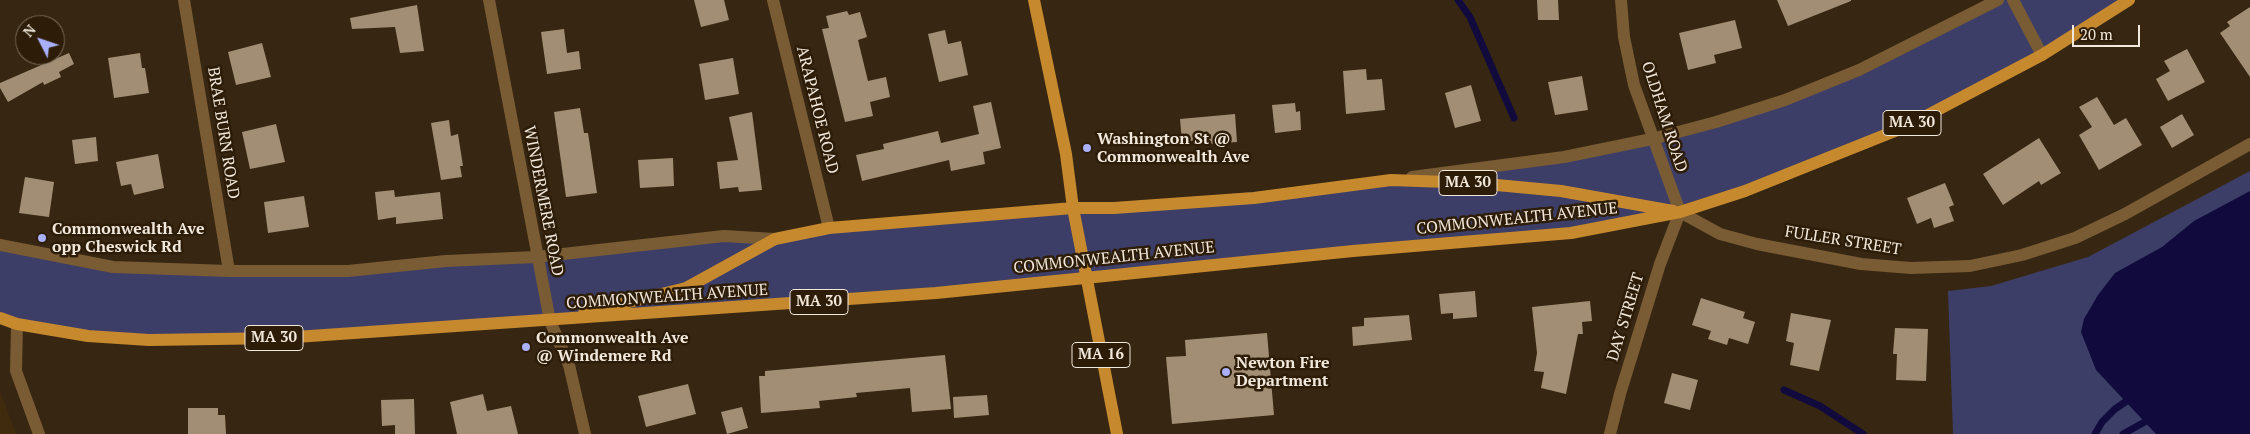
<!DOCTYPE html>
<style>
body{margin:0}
#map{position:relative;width:2250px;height:434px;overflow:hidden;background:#372712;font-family:"PT Serif",serif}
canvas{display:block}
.north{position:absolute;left:15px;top:15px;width:50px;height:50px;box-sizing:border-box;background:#2d1d08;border:1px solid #7c6e5c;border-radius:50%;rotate:311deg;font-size:14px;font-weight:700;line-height:20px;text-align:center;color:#f2e8db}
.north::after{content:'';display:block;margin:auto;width:18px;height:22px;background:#aab0fc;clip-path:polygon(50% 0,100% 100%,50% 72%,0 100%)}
.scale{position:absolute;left:2072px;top:25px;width:68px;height:22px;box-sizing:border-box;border:2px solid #f2e8db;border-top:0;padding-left:6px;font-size:15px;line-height:18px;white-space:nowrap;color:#f2e8db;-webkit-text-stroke:4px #2d1d08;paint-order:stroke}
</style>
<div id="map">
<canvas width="2250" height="434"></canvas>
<div class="north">N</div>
<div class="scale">20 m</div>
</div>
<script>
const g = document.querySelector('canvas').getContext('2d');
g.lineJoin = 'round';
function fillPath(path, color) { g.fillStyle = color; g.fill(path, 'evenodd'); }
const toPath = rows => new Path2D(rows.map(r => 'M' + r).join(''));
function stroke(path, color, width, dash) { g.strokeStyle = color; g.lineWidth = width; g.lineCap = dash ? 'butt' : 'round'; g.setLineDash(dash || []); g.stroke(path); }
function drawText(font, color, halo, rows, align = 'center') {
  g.font = font + ' "PT Serif",serif'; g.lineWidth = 5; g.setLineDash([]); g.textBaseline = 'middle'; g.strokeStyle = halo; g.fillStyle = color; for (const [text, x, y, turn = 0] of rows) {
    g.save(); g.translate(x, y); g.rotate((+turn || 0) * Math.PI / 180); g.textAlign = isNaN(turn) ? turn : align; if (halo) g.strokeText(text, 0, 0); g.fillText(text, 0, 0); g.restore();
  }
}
const built = toPath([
 [0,391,16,434,0,434]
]);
const green = toPath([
 [1998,0,2129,0,2042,55,1824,160,1616,226,936,293,149,340,0,318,0,245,113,267,348,271,1391,180,1564,157,1785,100],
 [2250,171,2250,434,1953,434,1948,291,1991,286,2088,257]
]);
const water = toPath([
 [2250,191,2250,434,2156,434,2096,370,2081,332,2084,319,2098,295,2115,273,2162,247,2194,221]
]);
const stream = toPath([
 [1458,0,1470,17,1514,118],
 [1784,390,1820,406,1863,434],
 [2095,434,2102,422,2115,409,2131,398],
 [2123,434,2150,419]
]);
const building = toPath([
 [694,0,724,0,729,20,701,27],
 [1537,0,1558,0,1559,20,1538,20],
 [1777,0,1851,0,1851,1,1788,26],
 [417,5,424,51,400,53,395,27,352,29,350,18],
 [2250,7,2250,77,2220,33,2230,26,2227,22],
 [847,11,849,15,860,12,867,37,858,40,868,81,886,77,890,97,870,102,873,116,845,122,822,29,829,28,826,16],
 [1735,20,1742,48,1714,55,1716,63,1688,70,1679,33],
 [564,29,567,53,579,51,581,69,547,74,541,32],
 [945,30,948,44,961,41,968,75,939,82,928,34],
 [262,43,271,77,236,85,228,52],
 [2187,49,2205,82,2168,101,2156,79,2170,71,2164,61],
 [69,53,74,64,59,72,61,77,44,85,43,82,8,102,0,88,0,83],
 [140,53,142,68,145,68,149,93,114,98,108,58],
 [733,58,739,94,705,100,699,64],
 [1366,69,1367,80,1382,79,1385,110,1346,114,1343,71],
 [1582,76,1588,110,1555,115,1548,82],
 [1471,85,1481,121,1455,128,1445,93],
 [2097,97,2114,125,2126,118,2142,145,2099,170,2079,135,2092,127,2079,107],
 [991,102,1001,148,983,152,985,164,951,171,949,160,862,181,856,155,884,149,883,144,938,131,941,143,979,134,973,106],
 [1295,103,1296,112,1300,111,1301,130,1275,133,1272,105],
 [580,108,584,133,588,133,597,193,566,197,554,112],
 [752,112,762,190,739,192,738,187,720,189,717,162,738,160,729,117],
 [1235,114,1237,142,1209,144,1209,139,1182,142,1180,119],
 [2182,114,2194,135,2172,148,2160,127],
 [449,120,451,136,458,134,463,166,460,166,462,177,441,180,431,123],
 [276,124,285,162,250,169,242,132],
 [96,137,98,161,75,164,72,140],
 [2039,138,2061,173,2041,185,2039,181,2003,205,1983,174],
 [158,154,164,188,134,195,131,184,121,186,116,162],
 [673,158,674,186,640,188,638,160],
 [25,177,54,182,49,217,19,213],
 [1945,183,1954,205,1949,207,1954,221,1934,228,1931,218,1917,224,1907,198],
 [394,190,395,197,440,192,443,219,396,224,396,217,378,220,375,192],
 [304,196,309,227,268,233,264,202],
 [1475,291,1477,317,1453,319,1453,313,1441,314,1439,294],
 [1701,298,1745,312,1743,318,1755,322,1748,344,1729,338,1727,345,1708,339,1711,331,1692,325],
 [1590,301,1592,321,1582,322,1583,334,1578,334,1566,394,1541,388,1544,372,1534,371,1537,353,1532,307],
 [1791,313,1831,320,1819,371,1790,365,1794,343,1786,341],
 [1409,315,1412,340,1353,346,1352,327,1364,326,1364,318],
 [1895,328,1928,329,1926,381,1896,380,1897,354,1893,354],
 [1267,333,1274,415,1172,424,1166,357,1186,356,1185,340],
 [945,355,951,409,912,412,910,388,856,393,857,397,819,401,820,408,761,413,759,376,765,376,765,371],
 [1672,373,1698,380,1690,410,1664,403],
 [688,384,696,414,646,427,638,396],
 [483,394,487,411,511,406,518,434,457,434,450,402],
 [987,395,989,415,954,418,953,397],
 [414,399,415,434,395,434,395,425,382,426,381,400],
 [742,407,748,428,727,434,721,412],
 [188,408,218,408,218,415,225,415,226,434,188,434]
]);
const street = toPath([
 [184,0,229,271],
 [489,0,550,321,569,365,585,434],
 [773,0,829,228],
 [1621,0,1624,37,1634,85,1680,212],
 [2013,0,2042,55],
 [1412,177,1564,157,1652,139,1716,122,1785,100,1859,70,1998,0],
 [1680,212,1720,234,1757,244,1861,264,1911,268,1970,266,2022,255,2075,238,2125,214,2250,144],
 [0,245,113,267,229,271,348,271,446,261,536,257,724,236,775,239],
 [17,324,16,371,39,434],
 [1610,434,1620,394,1660,264,1680,212]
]);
const primary = toPath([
 [1034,0,1066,154,1073,208,1117,434],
 [584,313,686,288,775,239,829,228,1073,208,1114,208,1254,198,1391,180,1475,183,1561,191,1673,211],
 [0,318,17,324,88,336,149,340,281,338,936,293,1353,251,1571,233,1680,212,1745,191,1905,127,2042,55,2129,0]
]);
const markers = [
 [1087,148,5,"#aab0fc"],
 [42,238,5,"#aab0fc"],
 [526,347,5,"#aab0fc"],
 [1226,372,5,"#aab0fc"]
];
const shields = [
 [1912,123,58],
 [1468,183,58],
 [819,302,58],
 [274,338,58],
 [1101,355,58]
];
const shieldNames = [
 ["MA 30",1912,123],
 ["MA 30",1468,183],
 ["MA 30",819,302],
 ["MA 30",274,338],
 ["MA 16",1101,355]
];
const streetNames = [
 ["ARAPAHOE ROAD",817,110,76],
 ["OLDHAM ROAD",1664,117,72],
 ["BRAE BURN ROAD",223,133,81],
 ["WINDERMERE ROAD",543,201,79],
 ["COMMONWEALTH AVENUE",1517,219,-6],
 ["FULLER STREET",1843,241,9],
 ["COMMONWEALTH AVENUE",1114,258,-6],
 ["COMMONWEALTH AVENUE",667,297,-4],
 ["DAY STREET",1626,317,-73]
];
const poiNames = [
 ["Washington St @",1097,139],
 ["Commonwealth Ave",1097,157],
 ["Commonwealth Ave",52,229],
 ["opp Cheswick Rd",52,247],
 ["Commonwealth Ave",536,338],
 ["@ Windemere Rd",536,356],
 ["Newton Fire",1236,363],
 ["Department",1236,381]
];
fillPath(built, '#402b0f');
fillPath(green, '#3c3e67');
fillPath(water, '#110a3c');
stroke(stream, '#110a3c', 7);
fillPath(building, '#a18e75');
stroke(street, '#795b34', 12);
stroke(primary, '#c7892d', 12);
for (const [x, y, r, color] of markers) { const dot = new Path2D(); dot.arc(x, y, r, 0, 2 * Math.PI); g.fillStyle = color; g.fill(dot); stroke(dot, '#2d1d08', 2); }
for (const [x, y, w] of shields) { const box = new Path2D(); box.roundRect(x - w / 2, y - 12.5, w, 25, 4); g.fillStyle = '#2d1d08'; g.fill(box); stroke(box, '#f2e8db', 1); }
drawText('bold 15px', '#f2e8db', null, shieldNames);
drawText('16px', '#f2e8db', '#2d1d08', streetNames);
drawText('bold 16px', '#f2e8db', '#2d1d08', poiNames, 'left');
</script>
